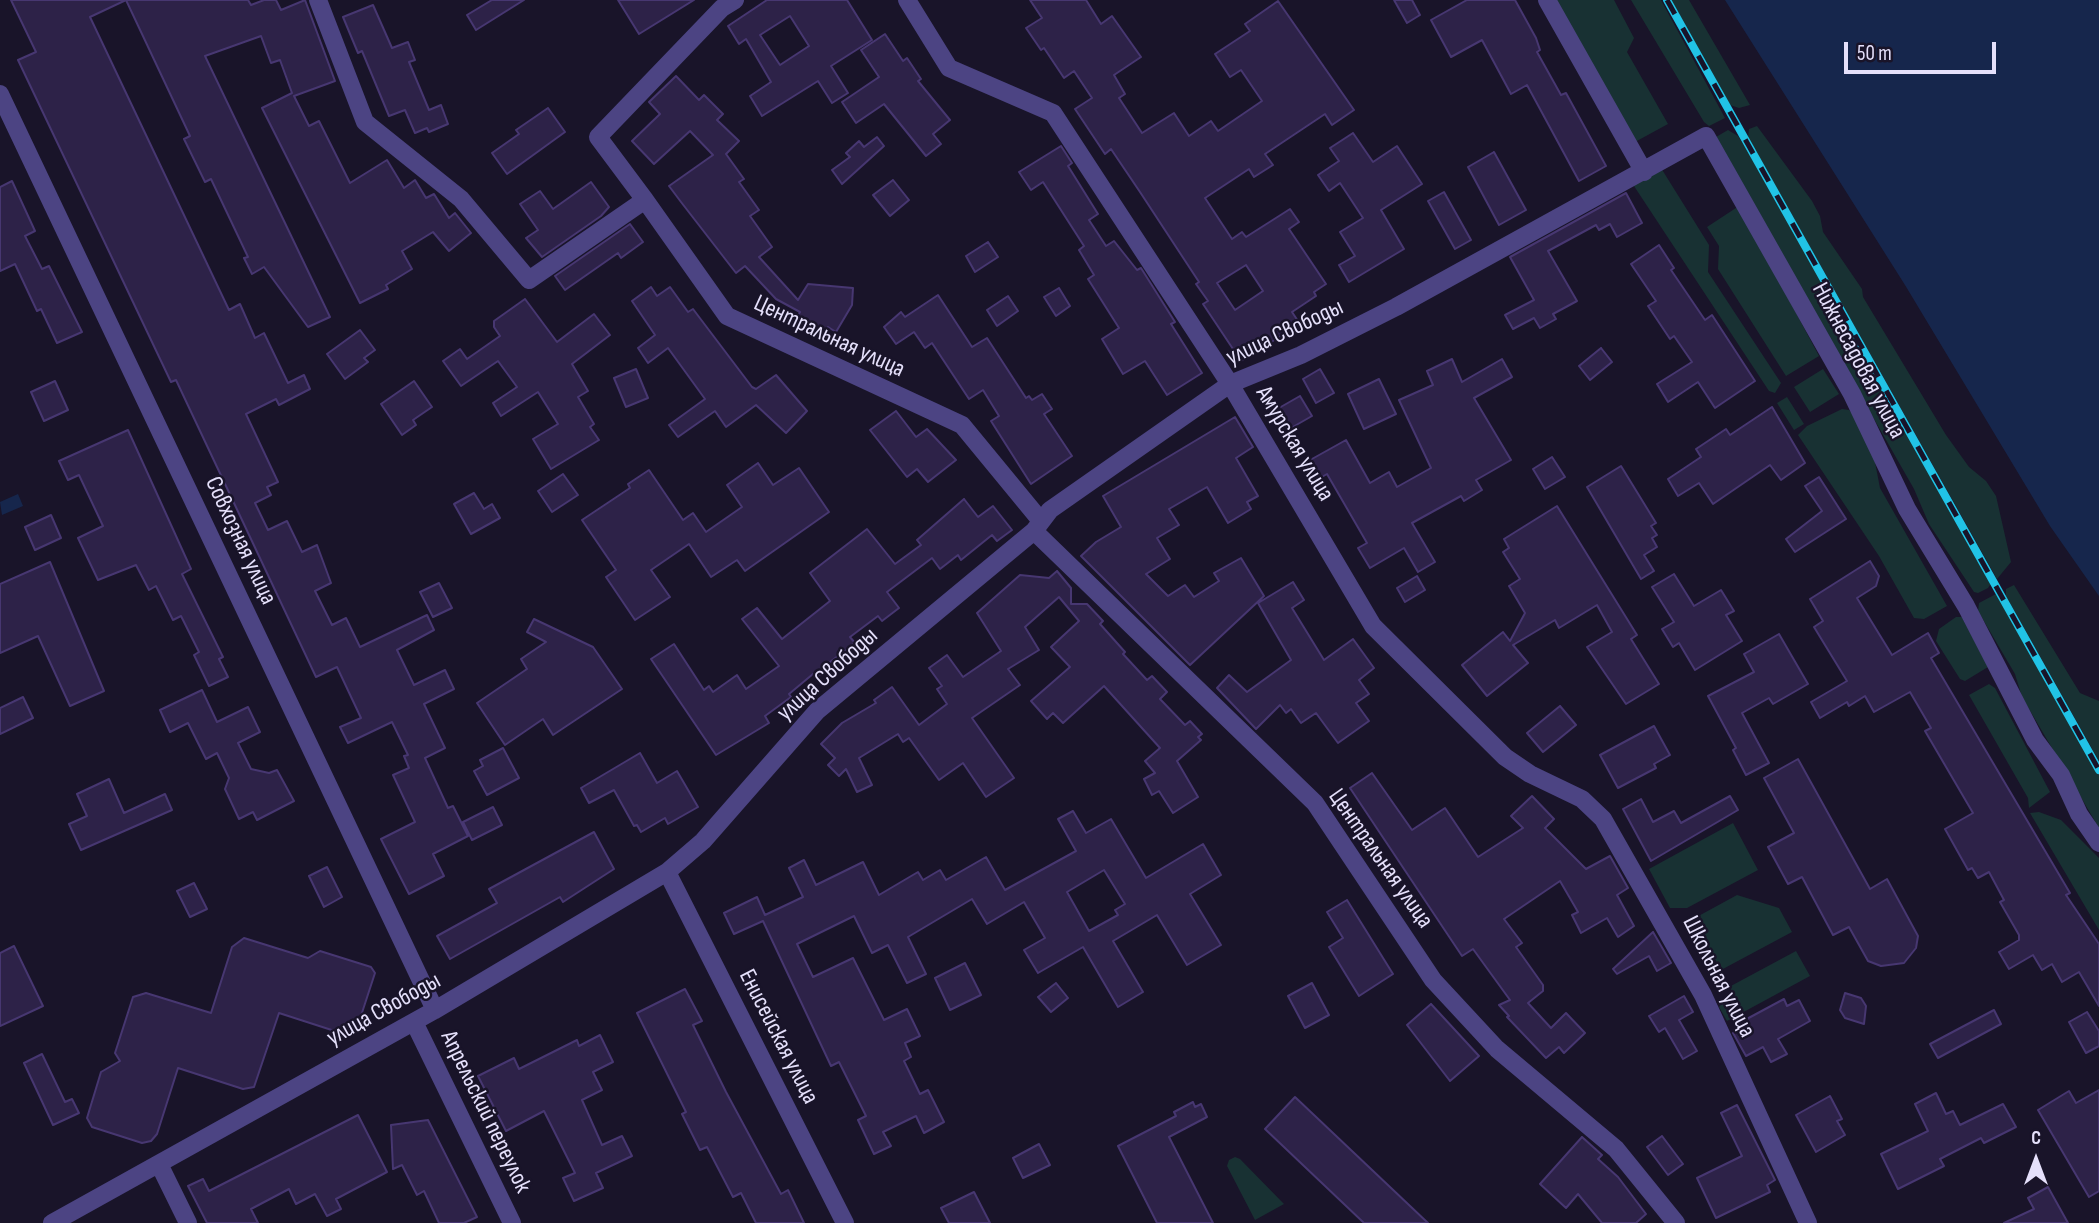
<!DOCTYPE html>
<meta charset="utf-8">
<style>
body{margin:0}
#map{position:relative;width:2099px;height:1223px;overflow:hidden;background:#191429;font-family:"Sofia Sans Condensed",sans-serif}
canvas{display:block}
.north{position:absolute;left:2001px;top:1125px;width:70px;height:70px;-webkit-text-stroke:5px #191429;paint-order:stroke;rotate:0deg;font-size:19px;font-weight:700;line-height:28px;text-align:center;color:#e5e0fb}
.north::after{content:'';display:block;margin:auto;width:24px;height:32px;background:#e5e0fb;clip-path:polygon(50% 0,100% 100%,50% 72%,0 100%)}
.scale{position:absolute;left:1844px;top:42px;width:152px;height:32px;box-sizing:border-box;border:4px solid #e5e0fb;border-top:0;padding-left:9px;font-size:21px;line-height:24px;white-space:nowrap;color:#e5e0fb;-webkit-text-stroke:5px #191429;paint-order:stroke}
</style>
<div id="map">
<canvas width="2099" height="1223"></canvas>
<div class="north">С</div>
<div class="scale">50 m</div>
</div>
<script>
const g = document.querySelector('canvas').getContext('2d');
g.lineJoin = 'round';
function fillPath(path, color) { g.fillStyle = color; g.fill(path, 'evenodd'); }
const toPath = rows => new Path2D(rows.map(r => 'M' + r).join(''));
function stroke(path, color, width, dash) { g.strokeStyle = color; g.lineWidth = width; g.lineCap = dash ? 'butt' : 'round'; g.setLineDash(dash || []); g.stroke(path); }
function drawText(font, color, halo, rows, align = 'center') {
  g.font = font + ' "Sofia Sans Condensed",sans-serif'; g.lineWidth = 5; g.setLineDash([]); g.textBaseline = 'middle'; g.strokeStyle = halo; g.fillStyle = color; for (const [text, x, y, turn = 0] of rows) {
    g.save(); g.translate(x, y); g.rotate((+turn || 0) * Math.PI / 180); g.textAlign = isNaN(turn) ? turn : align; if (halo) g.strokeText(text, 0, 0); g.fillText(text, 0, 0); g.restore();
  }
}
const green = toPath([
 [1555,0,1614,0,1634,38,1627,52,1668,124,1635,142],
 [1631,0,1661,0,1725,118,1709,126,1704,122],
 [1671,0,1689,0,1750,105,1739,108,1730,105],
 [1757,126,1812,201,1820,216,1823,232,1862,289,1863,297,1946,435,1969,467,1986,481,1996,496,2011,562,1997,579,1748,137,1749,129],
 [1728,130,1738,136,1750,155,1992,582,1988,588,1978,593,1974,592,1929,524,1914,489,1719,147,1716,137],
 [1661,168,1709,245,1708,272,1781,383,1775,393,1769,391,1632,183],
 [1739,206,1819,356,1786,376,1718,269,1719,246,1707,227],
 [1823,369,1839,394,1810,412,1794,387],
 [1787,397,1804,424,1794,430,1777,403],
 [1842,409,1849,410,1854,415,1874,457,1880,488,1947,606,1924,619,1914,618,1879,556,1798,435,1807,426],
 [2014,585,2080,693,2099,701,2099,761,2006,596,2006,589],
 [1996,594,2099,775,2099,828,2022,697,2015,674,1978,611,1979,603],
 [1956,617,1962,617,1988,667,1965,681,1960,679,1936,641,1939,629],
 [1989,684,1995,688,2050,792,2029,808,2028,798,1969,695],
 [2039,812,2061,820,2099,858,2099,930,2030,813],
 [1733,823,1758,870,1687,908,1670,908,1649,869],
 [1737,895,1779,908,1792,932,1721,970,1693,919],
 [1796,951,1810,976,1727,1021,1719,1007,1732,991,1729,987],
 [1235,1157,1240,1159,1284,1204,1255,1220,1227,1166,1229,1160]
]);
const water = toPath([
 [1725,0,2099,0,2099,596,2050,526,1905,285],
 [18,494,23,506,2,515,0,502]
]);
const building = toPath([
 [11,0,248,0,251,5,264,0,276,0,281,10,305,0,335,81,294,96,309,126,319,121,350,183,387,160,404,188,415,180,426,198,434,194,449,218,455,213,471,233,449,251,433,232,402,251,412,269,386,285,388,289,360,303,262,108,292,93,280,60,271,63,261,36,205,56,330,317,308,327,264,267,252,274,244,258,248,257,211,179,205,182,184,139,190,136,126,0,90,17,229,310,240,304,255,338,264,333,288,383,304,375,310,389,279,405,276,399,246,414,278,482,267,487,271,495,255,503,268,530,287,521,302,552,317,545,331,583,315,591,332,625,346,618,360,647,427,615,434,630,397,650,414,685,445,670,454,689,424,704,445,748,425,758,448,808,453,806,468,836,433,854,444,876,409,894,381,839,415,822,393,775,409,768,404,756,408,755,392,722,348,743,340,727,361,718,337,667,316,677,176,380,171,382,18,60,36,52,11,0],
 [492,0,524,0,476,30,467,15,492,0],
 [618,0,694,0,639,34,618,0],
 [767,0,847,0,872,40,831,66,848,93,832,103,818,81,762,116,750,96,771,82,746,39,739,44,728,26,767,0],
 [790,16,809,46,780,65,760,35,790,16],
 [1030,0,1086,0,1101,24,1112,16,1141,57,1114,75,1125,94,1119,98,1142,133,1174,113,1189,136,1211,121,1218,131,1262,101,1241,70,1230,77,1215,54,1250,31,1245,24,1278,1,1354,110,1332,125,1325,114,1265,154,1273,165,1254,177,1249,169,1205,198,1232,239,1242,232,1246,237,1290,209,1299,222,1289,229,1326,284,1314,292,1316,296,1292,312,1300,324,1241,361,1203,304,1208,301,1196,284,1199,282,1140,192,1111,149,1105,154,1075,109,1092,98,1074,71,1064,78,1044,48,1041,50,1026,28,1042,18,1030,0],
 [1246,265,1263,291,1235,310,1217,283,1246,265],
 [1394,0,1412,0,1420,15,1407,23,1394,0],
 [1467,0,1515,0,1536,38,1540,50,1537,52,1561,95,1566,93,1606,166,1579,181,1527,85,1511,94,1482,40,1451,57,1431,20,1467,0],
 [373,5,392,48,408,42,415,60,409,62,429,110,441,105,448,124,429,132,427,128,415,133,405,110,389,116,362,51,358,53,343,17,373,5],
 [885,34,903,61,907,58,921,79,918,81,950,120,933,134,941,144,926,156,884,104,856,123,842,102,879,77,861,50,885,34],
 [676,76,699,100,704,95,723,114,717,120,739,141,726,154,744,179,739,182,759,210,750,216,772,247,759,257,798,300,808,284,853,288,852,305,836,332,828,327,821,338,795,321,800,312,776,299,745,266,736,273,681,202,669,186,713,155,690,131,654,164,632,141,660,114,649,102,676,76],
 [548,108,565,132,507,174,492,153,519,134,516,130,548,108],
 [1353,133,1373,162,1397,146,1422,184,1381,210,1404,249,1349,282,1339,265,1355,256,1340,232,1363,218,1340,183,1329,191,1318,175,1339,161,1330,148,1353,133],
 [877,137,884,146,842,184,832,170,850,157,846,153,859,141,864,147,877,137],
 [1061,146,1072,163,1068,166,1098,214,1089,220,1106,246,1114,241,1137,270,1141,268,1175,322,1171,324,1202,373,1167,395,1145,361,1123,374,1102,339,1119,328,1088,279,1094,275,1079,250,1084,246,1043,182,1031,190,1019,172,1061,146],
 [1494,152,1526,210,1499,225,1468,167,1494,152],
 [893,180,909,200,890,216,873,195,893,180],
 [12,181,35,231,25,236,42,269,49,266,82,332,57,343,41,309,37,311,15,264,0,271,0,187,12,181],
 [591,182,609,207,601,216,542,257,526,238,538,230,520,204,540,191,553,209,591,182],
 [1444,192,1471,240,1455,249,1428,201,1444,192],
 [1626,193,1642,223,1617,237,1610,224,1599,230,1596,225,1548,251,1577,301,1553,314,1556,319,1540,328,1534,318,1513,329,1505,315,1534,300,1510,257,1626,193],
 [630,224,643,242,621,258,618,253,565,290,555,276,630,224],
 [988,242,998,257,975,272,966,256,988,242],
 [1659,245,1674,268,1671,270,1705,320,1712,315,1755,381,1715,408,1698,382,1668,402,1657,384,1692,362,1674,336,1670,339,1648,306,1656,301,1631,264,1659,245],
 [651,287,657,296,670,287,688,312,693,309,752,387,756,389,776,375,807,411,786,433,756,405,726,427,715,411,678,437,669,425,705,399,668,348,648,363,638,348,655,335,632,301,651,287],
 [1059,288,1070,306,1056,316,1044,297,1059,288],
 [938,295,972,347,987,338,1026,398,1029,396,1032,400,1042,394,1052,409,1044,414,1072,456,1031,484,991,421,999,416,983,390,969,399,932,343,925,348,914,332,896,344,884,327,901,312,905,317,938,295],
 [1008,296,1018,311,997,326,987,310,1008,296],
 [525,299,557,342,594,314,610,335,572,364,588,391,578,397,594,424,590,427,599,440,551,469,533,439,558,424,538,392,501,416,493,403,517,387,498,361,461,386,443,361,460,349,467,359,500,336,494,327,494,321,525,299],
 [360,330,375,350,364,358,368,362,345,379,327,354,360,330],
 [1601,348,1612,362,1590,380,1579,366,1601,348],
 [1452,359,1462,382,1502,359,1512,377,1474,398,1511,460,1476,480,1482,490,1464,501,1461,496,1412,523,1435,562,1418,572,1404,548,1370,568,1358,548,1367,543,1327,474,1313,482,1303,464,1346,440,1370,483,1389,472,1397,487,1431,468,1399,400,1433,385,1427,371,1452,359],
 [636,369,648,398,626,407,614,378,636,369],
 [1320,369,1334,393,1316,403,1303,379,1320,369],
 [1379,379,1396,414,1364,429,1348,394,1379,379],
 [55,381,68,410,44,421,31,392,55,381],
 [414,381,432,407,413,420,416,425,402,435,381,404,414,381],
 [1300,396,1312,416,1284,432,1272,412,1300,396],
 [1772,407,1805,463,1781,480,1770,465,1713,504,1699,483,1678,496,1668,479,1701,457,1696,449,1726,429,1730,435,1772,407],
 [896,411,916,437,927,429,956,460,928,482,917,469,907,477,870,430,896,411],
 [1235,417,1253,447,1236,458,1258,496,1247,502,1251,509,1228,523,1207,487,1169,509,1179,525,1157,538,1170,559,1146,574,1168,596,1185,585,1194,597,1219,581,1214,573,1241,558,1264,596,1190,665,1081,556,1096,542,1121,527,1103,496,1235,417],
 [128,430,191,569,182,574,223,657,219,659,228,677,209,686,194,655,199,652,181,616,173,620,156,586,149,590,136,565,98,580,78,538,103,526,79,475,68,480,59,461,128,430],
 [1552,457,1565,477,1545,489,1533,469,1552,457],
 [758,463,773,485,799,468,829,512,745,571,737,560,711,577,689,544,651,570,670,597,635,620,606,577,616,570,582,520,630,488,628,484,649,470,683,520,693,513,706,532,742,507,727,485,758,463],
 [1621,466,1656,523,1651,526,1657,535,1652,538,1657,547,1644,555,1654,571,1641,579,1587,487,1621,466],
 [563,474,578,495,552,512,538,491,563,474],
 [1819,477,1846,519,1795,552,1786,539,1822,511,1805,486,1819,477],
 [474,493,484,509,492,504,500,518,471,534,454,504,474,493],
 [964,499,978,517,993,506,1012,530,997,541,992,535,961,560,958,555,940,569,932,558,887,592,899,608,882,621,878,616,850,637,855,643,830,662,833,665,816,678,813,674,789,694,791,697,765,716,769,723,716,755,651,659,674,644,704,690,709,686,713,692,737,675,746,689,779,666,742,619,757,608,782,639,830,601,810,573,867,529,895,564,921,545,917,540,964,499],
 [1557,506,1637,635,1631,639,1659,684,1626,704,1587,647,1612,632,1597,605,1559,628,1555,620,1513,645,1528,663,1487,696,1462,665,1503,632,1510,641,1525,613,1509,586,1520,579,1503,552,1509,548,1504,539,1557,506],
 [51,515,61,538,35,550,25,527,51,515],
 [1870,561,1879,576,1876,586,1857,598,1892,655,1928,633,1939,653,1931,658,2070,893,2066,895,2099,944,2099,1006,2079,972,2062,982,2052,964,2042,970,2033,955,2009,969,1999,952,2019,940,2019,935,2000,902,2004,900,1989,872,1978,878,1972,868,1968,870,1945,829,1973,813,1925,731,1931,728,1910,692,1874,712,1865,696,1849,706,1847,702,1820,718,1811,702,1847,681,1814,627,1823,621,1810,599,1870,561],
 [50,562,104,691,70,706,38,636,0,653,0,584,50,562],
 [1057,571,1071,588,1071,604,1087,604,1103,621,1100,624,1125,652,1123,654,1147,680,1152,676,1167,692,1160,699,1185,725,1190,721,1202,734,1198,737,1201,740,1177,761,1198,797,1173,813,1159,791,1152,795,1144,779,1155,773,1145,761,1160,748,1104,686,1063,723,1053,713,1047,719,1031,701,1070,667,1051,647,1079,621,1059,597,1025,627,1039,650,1008,669,1020,685,972,718,1014,778,986,797,963,763,939,780,909,738,903,742,898,734,859,758,872,785,857,792,846,769,839,776,828,765,835,758,821,744,842,723,876,703,874,700,892,687,919,725,947,704,937,689,942,686,929,668,947,655,963,677,1001,651,977,613,1020,575,1049,578,1057,571],
 [1674,574,1694,606,1721,590,1734,611,1726,615,1742,641,1695,670,1679,643,1673,647,1662,629,1674,622,1652,587,1674,574],
 [1417,576,1425,590,1405,602,1397,588,1417,576],
 [1293,582,1304,600,1292,608,1324,660,1353,639,1374,668,1359,680,1369,694,1356,703,1369,721,1338,743,1316,713,1301,723,1291,709,1286,713,1280,705,1256,729,1217,688,1229,675,1247,692,1291,660,1258,603,1293,582],
 [439,583,452,608,433,617,420,592,439,583],
 [534,619,593,647,622,689,553,735,543,719,505,745,477,703,527,669,521,659,546,642,527,632,534,619],
 [1779,634,1808,684,1773,704,1769,698,1742,713,1769,763,1746,775,1733,750,1736,748,1708,696,1754,672,1744,654,1779,634],
 [202,690,217,722,248,707,260,732,238,743,251,769,269,773,277,770,294,801,257,820,253,812,239,819,225,789,229,778,217,753,206,759,188,723,170,732,160,710,202,690],
 [23,697,33,718,0,734,0,708,23,697],
 [1560,706,1576,725,1543,752,1527,733,1560,706],
 [1654,726,1670,755,1654,764,1656,768,1618,788,1600,755,1654,726],
 [503,748,519,778,487,795,474,771,483,766,480,760,503,748],
 [640,753,657,783,677,771,698,807,668,824,665,818,641,832,637,825,634,826,614,790,589,803,581,788,640,753],
 [1798,759,1870,889,1887,879,1918,936,1916,948,1904,963,1881,966,1868,961,1849,927,1833,935,1802,877,1788,884,1768,847,1794,833,1764,778,1798,759],
 [1372,773,1412,830,1445,808,1478,857,1523,828,1511,816,1532,796,1554,819,1545,828,1586,869,1610,856,1628,888,1617,895,1634,926,1618,937,1607,918,1581,933,1572,915,1578,912,1560,881,1504,919,1522,943,1516,947,1543,985,1543,991,1528,1003,1551,1028,1566,1013,1585,1033,1564,1053,1559,1047,1546,1058,1507,1017,1509,1016,1499,1005,1510,1000,1473,949,1462,956,1350,788,1372,773],
 [109,779,124,813,165,794,172,810,81,850,69,824,87,816,77,794,109,779],
 [1730,796,1738,810,1651,861,1623,809,1641,799,1653,822,1674,811,1681,823,1730,796],
 [493,807,502,825,472,840,463,822,493,807],
 [1073,811,1086,833,1111,819,1146,878,1203,844,1221,875,1190,894,1221,945,1187,965,1157,915,1113,941,1143,992,1118,1007,1083,947,1038,973,1024,950,1045,938,1024,902,987,924,972,899,908,937,926,974,907,983,888,945,872,953,854,916,797,944,813,977,853,958,884,1020,907,1009,920,1036,905,1043,911,1057,904,1061,920,1094,928,1090,944,1122,924,1133,916,1116,883,1132,891,1146,874,1154,858,1120,866,1116,839,1062,831,1066,763,921,734,934,724,913,757,897,765,915,803,897,789,868,804,860,816,885,863,862,879,895,918,872,923,880,940,870,946,880,986,857,1005,890,1076,851,1058,819,1073,811],
 [1104,870,1125,904,1115,910,1118,915,1089,931,1067,892,1104,870],
 [594,832,614,869,563,902,560,897,450,959,437,936,497,903,489,889,594,832],
 [327,867,342,897,324,907,309,876,327,867],
 [194,883,207,909,190,917,177,891,194,883],
 [1347,900,1393,974,1359,996,1329,947,1343,938,1327,912,1347,900],
 [1653,932,1671,963,1657,971,1649,956,1617,974,1613,969,1653,932],
 [244,938,308,958,320,951,371,967,375,973,357,1028,344,1034,279,1013,254,1087,243,1089,178,1068,157,1134,151,1141,142,1143,92,1127,87,1118,101,1072,120,1061,115,1053,133,997,146,993,211,1013,232,947,244,938],
 [14,946,43,1006,0,1026,0,953,14,946],
 [965,963,981,995,950,1010,935,978,965,963],
 [1056,983,1068,998,1051,1012,1038,997,1056,983],
 [1312,983,1329,1015,1305,1028,1288,996,1312,983],
 [685,989,702,1021,693,1025,726,1092,781,1194,788,1190,804,1223,756,1223,741,1193,733,1197,707,1147,700,1150,682,1114,686,1112,637,1013,685,989],
 [1845,993,1861,998,1866,1006,1864,1024,1845,1018,1840,1010,1845,993],
 [1684,996,1693,1012,1679,1020,1697,1051,1683,1059,1665,1028,1659,1032,1649,1016,1684,996],
 [1784,999,1787,1006,1799,1000,1810,1021,1778,1039,1787,1054,1771,1062,1763,1047,1746,1056,1733,1033,1746,1026,1743,1021,1784,999],
 [1431,1004,1479,1056,1450,1081,1407,1025,1431,1004],
 [1994,1010,2001,1024,1938,1058,1930,1044,1994,1010],
 [2087,1012,2099,1031,2099,1046,2086,1053,2069,1022,2087,1012],
 [600,1035,613,1062,593,1072,602,1090,582,1100,602,1145,622,1136,632,1156,596,1173,603,1188,574,1201,563,1178,575,1173,544,1111,506,1131,478,1076,514,1058,519,1069,577,1040,579,1046,600,1035],
 [42,1054,65,1102,72,1099,79,1113,53,1125,24,1063,42,1054],
 [2099,1090,2099,1191,2089,1197,2038,1110,2069,1091,2076,1103,2099,1090],
 [1936,1093,1946,1114,1953,1111,1960,1125,2003,1104,2016,1127,1984,1143,1981,1138,1940,1159,1944,1166,1898,1189,1881,1154,1928,1131,1915,1104,1936,1093],
 [1830,1096,1842,1119,1837,1121,1845,1135,1816,1152,1796,1115,1830,1096],
 [1295,1097,1428,1223,1364,1223,1265,1129,1295,1097],
 [1193,1102,1195,1107,1201,1104,1207,1117,1169,1137,1213,1223,1157,1223,1118,1146,1176,1116,1174,1112,1193,1102],
 [1737,1105,1775,1180,1767,1185,1770,1192,1716,1218,1697,1178,1742,1156,1721,1113,1737,1105],
 [358,1115,387,1172,336,1199,341,1209,327,1216,315,1194,296,1204,289,1189,251,1209,258,1223,207,1223,188,1186,203,1179,209,1191,358,1115],
 [428,1120,477,1217,464,1223,439,1223,424,1191,417,1195,402,1165,393,1169,391,1125,428,1120],
 [1662,1136,1683,1164,1668,1175,1647,1147,1662,1136],
 [1582,1137,1602,1155,1598,1159,1618,1177,1646,1214,1636,1223,1602,1223,1578,1194,1566,1208,1540,1184,1582,1137],
 [1039,1144,1050,1165,1023,1178,1013,1158,1039,1144],
 [2048,1187,2068,1223,2004,1223,2034,1209,2028,1198,2048,1187],
 [974,1192,990,1223,949,1223,941,1208,974,1192]
]);
const minor = toPath([
 [318,0,365,122,461,199,529,280,645,200,727,316,962,425,1041,521],
 [907,0,949,68,1053,113,1230,384,1373,626,1505,757,1530,774,1582,799,1603,819,1703,995,1808,1223],
 [1547,0,1644,172],
 [0,94,435,1010],
 [645,200,598,137,722,8,735,0],
 [1034,531,1315,803,1433,980,1497,1049,1616,1149,1676,1223],
 [667,872,845,1223],
 [414,1022,512,1223],
 [159,1164,188,1223],
 [52,1223,435,1010,667,872,703,841,817,711,1034,531,1050,510,1230,384,1301,355,1396,307,1706,136,1852,394,1907,509,1966,606,2035,740,2061,775,2079,814,2099,843]
]);
const rail = toPath([
 [1667,0,2099,770]
]);
const streetNames = [
 ["улица Свободы",1285,333,-25],
 ["Центральная улица",829,337,25],
 ["Нижнесадовая улица",1858,361,62],
 ["Амурская улица",1294,444,59],
 ["Совхозная улица",240,541,65],
 ["улица Свободы",828,675,-42],
 ["Центральная улица",1380,859,55],
 ["Школьная улица",1718,977,63],
 ["улица Свободы",384,1010,-29],
 ["Енисейская улица",778,1037,63],
 ["Апрельский переулок",485,1112,64]
];
fillPath(green, '#183133');
fillPath(water, '#16264c');
fillPath(building, '#2d2248');
stroke(building, '#473771', 2);
stroke(minor, '#4c4483', 18);
stroke(rail, '#21c3e6', 8);
stroke(rail, '#191429', 5, [16]);
drawText('24px', '#e5e0fb', '#191429', streetNames);
</script>
